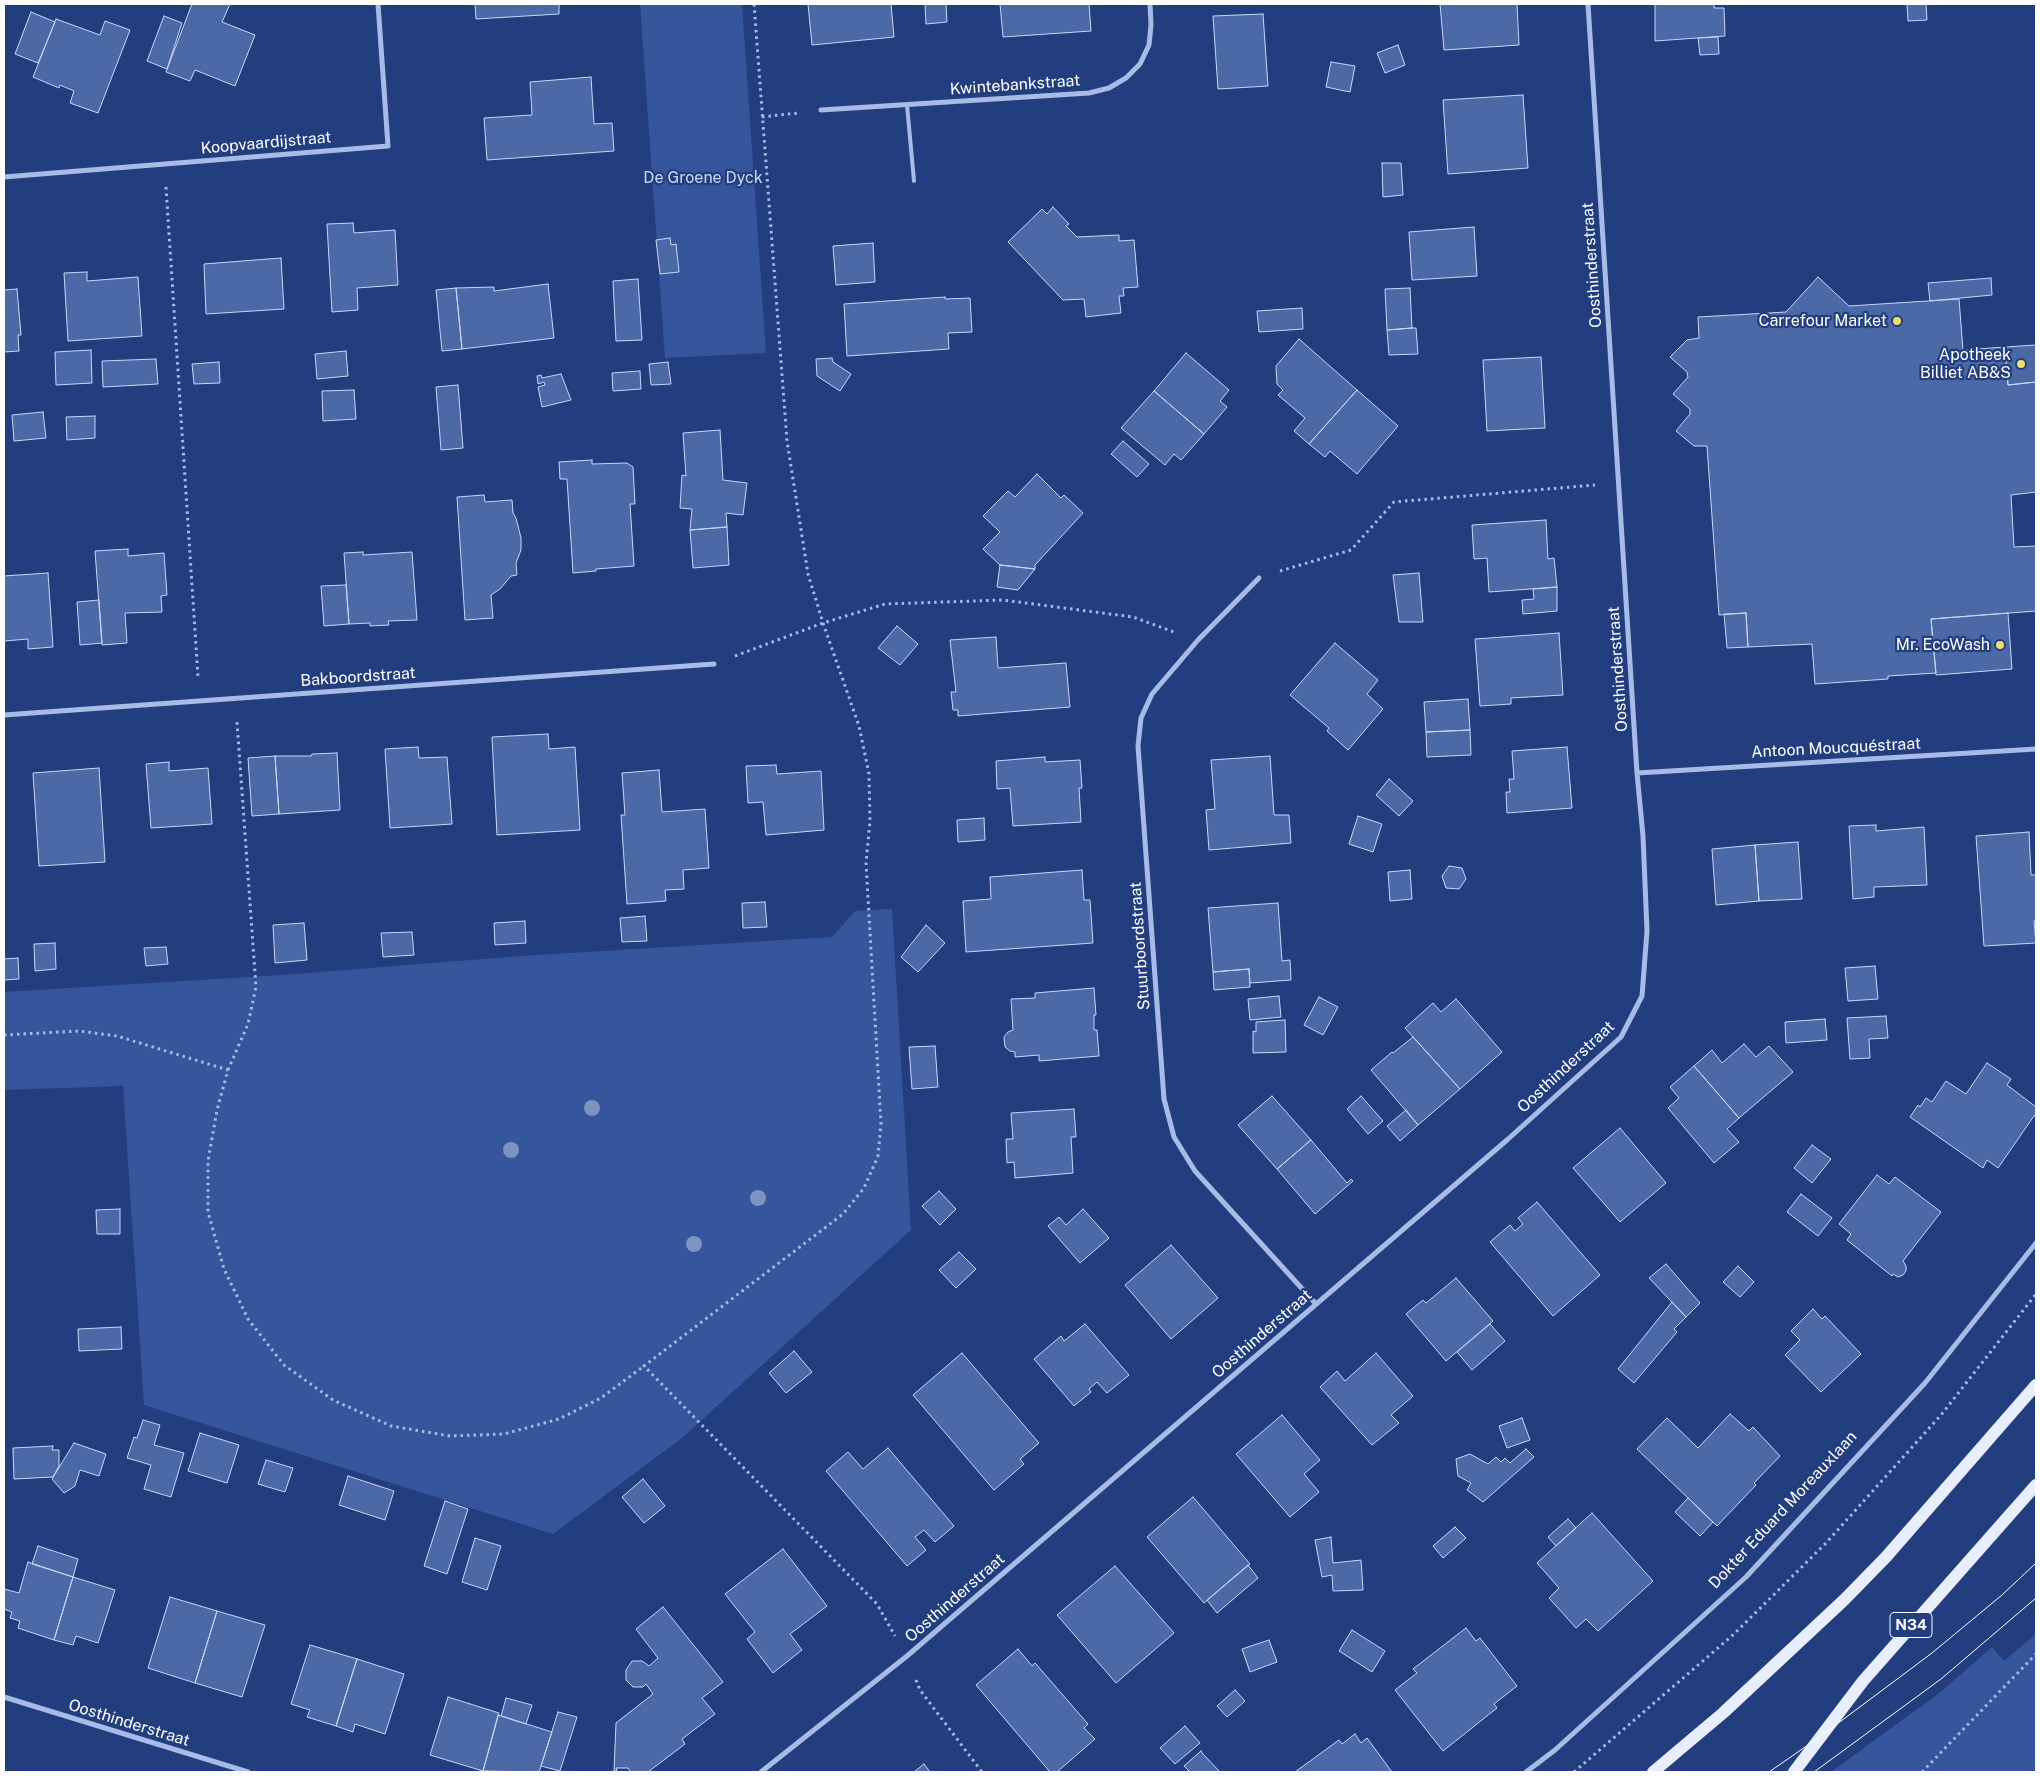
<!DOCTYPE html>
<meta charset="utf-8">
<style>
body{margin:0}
#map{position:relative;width:2040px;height:1776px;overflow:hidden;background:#223e7e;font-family:"Public Sans",sans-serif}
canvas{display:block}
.frame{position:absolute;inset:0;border:5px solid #fff;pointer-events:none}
</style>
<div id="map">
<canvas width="2040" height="1776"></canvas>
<div class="frame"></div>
</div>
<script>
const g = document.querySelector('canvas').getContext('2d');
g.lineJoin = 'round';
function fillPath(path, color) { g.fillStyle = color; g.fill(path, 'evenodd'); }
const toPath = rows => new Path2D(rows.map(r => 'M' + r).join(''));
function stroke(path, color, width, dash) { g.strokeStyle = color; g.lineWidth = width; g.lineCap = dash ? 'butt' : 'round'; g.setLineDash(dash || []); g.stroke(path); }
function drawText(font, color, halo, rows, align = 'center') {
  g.font = font + ' "Public Sans",sans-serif'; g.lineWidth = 4.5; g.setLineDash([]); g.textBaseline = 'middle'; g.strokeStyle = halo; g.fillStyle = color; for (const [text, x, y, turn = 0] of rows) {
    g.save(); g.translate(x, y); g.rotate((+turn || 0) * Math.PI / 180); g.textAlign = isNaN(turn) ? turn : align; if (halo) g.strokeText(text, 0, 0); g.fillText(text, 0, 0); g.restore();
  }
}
const green = toPath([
 [640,4,742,4,766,353,665,358],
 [892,909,911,1230,682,1438,553,1534,144,1405,123,1086,4,1090,4,992,282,975,521,956,832,937,855,911],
 [2036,1634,2036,1772,1831,1772,1942,1691,1992,1647,2004,1661]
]);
const building = toPath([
 [192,4,230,4,222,22,255,35,235,86,195,70,190,81,166,72,192,4],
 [475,4,559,4,559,14,476,19,475,4],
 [808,4,891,4,894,37,812,45,808,4],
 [925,4,946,4,947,22,926,24,925,4],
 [1000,4,1089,4,1091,31,1003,37,1000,4],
 [1440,4,1517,4,1519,45,1444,50,1440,4],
 [1655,4,1714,4,1714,8,1724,8,1725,36,1655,41,1655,4],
 [1907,4,1926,4,1927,20,1908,21,1907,4],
 [31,12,55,22,38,63,15,54,31,12],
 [1263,14,1268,86,1218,89,1213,16,1263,14],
 [164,16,182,23,167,69,147,61,164,16],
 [56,19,100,35,105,21,130,30,98,113,70,103,74,91,60,85,59,88,33,77,56,19],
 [1718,37,1719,54,1700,55,1698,38,1718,37],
 [1398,45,1405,65,1385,73,1377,53,1398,45],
 [1331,62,1355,66,1350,92,1326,87,1331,62],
 [591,77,594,124,612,123,614,151,487,160,484,118,532,115,530,82,591,77],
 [1523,95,1528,168,1448,174,1443,100,1523,95],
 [1382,163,1401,163,1403,195,1383,197,1382,163],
 [1053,207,1069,224,1066,226,1077,237,1119,235,1119,241,1134,240,1138,287,1123,288,1124,296,1119,296,1121,313,1086,317,1084,299,1063,300,1008,242,1042,209,1047,214,1053,207],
 [353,223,354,233,395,230,398,285,357,288,358,310,332,312,327,224,353,223],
 [1474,227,1477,276,1412,280,1409,232,1474,227],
 [670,238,671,245,676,244,679,272,660,274,656,240,670,238],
 [873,243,875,282,836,285,833,246,873,243],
 [281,258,284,309,206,314,204,264,281,258],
 [87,272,87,281,138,277,142,336,68,341,64,273,87,272],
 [1818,277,1849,306,1959,299,1963,350,2005,347,2008,385,2036,382,2036,492,2011,495,2014,547,2036,546,2036,611,1931,619,1936,673,1888,676,1888,679,1815,684,1812,644,1748,647,1746,613,1719,615,1707,446,1694,446,1676,431,1690,414,1690,409,1673,394,1688,377,1687,372,1670,357,1687,340,1699,338,1698,317,1786,312,1818,277],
 [1991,278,1992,295,1930,301,1928,283,1991,278],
 [638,279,642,340,616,341,613,281,638,279],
 [548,284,554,338,462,349,456,288,494,287,494,291,548,284],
 [456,288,462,349,442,351,436,290,456,288],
 [1410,288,1412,328,1387,330,1385,289,1410,288],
 [17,289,21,335,18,335,19,351,4,352,4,290,17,289],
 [945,297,945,299,970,298,972,332,948,333,949,349,847,356,844,304,945,297],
 [1302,308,1303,329,1259,332,1257,311,1302,308],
 [1412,328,1416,328,1418,354,1389,355,1387,330,1412,328],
 [1299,339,1357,390,1309,444,1294,431,1305,418,1278,395,1283,390,1277,384,1276,366,1299,339],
 [2036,345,2036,390,2036,382,2008,385,2005,347,2036,345],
 [91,350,92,383,56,385,55,352,91,350],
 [346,351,348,376,317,379,315,354,346,351],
 [1186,353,1229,390,1220,401,1227,407,1204,434,1154,391,1186,353],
 [1541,357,1545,428,1487,431,1483,360,1541,357],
 [832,358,833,362,851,374,840,391,817,376,816,359,832,358],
 [156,359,158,384,103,387,102,361,156,359],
 [219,362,220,383,194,384,192,364,219,362],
 [668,362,671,384,651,385,649,364,668,362],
 [640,371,641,389,613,391,612,373,640,371],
 [561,374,571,400,542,407,538,387,545,385,544,382,538,384,537,376,541,375,542,378,561,374],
 [458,385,463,448,441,450,436,387,458,385],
 [354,390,356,419,323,421,322,391,354,390],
 [1357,390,1398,426,1357,474,1330,451,1325,457,1309,444,1357,390],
 [1154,391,1204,434,1181,460,1174,454,1165,465,1121,428,1154,391],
 [43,412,46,438,14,441,12,415,43,412],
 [95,416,95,438,67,440,66,417,95,416],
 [720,430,723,480,747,483,743,515,726,513,727,527,690,530,692,509,680,508,682,475,686,476,683,433,720,430],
 [1123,441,1149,464,1137,477,1111,454,1123,441],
 [592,460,592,464,627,463,633,467,635,504,630,504,634,566,596,569,596,571,573,573,567,479,560,479,559,462,592,460],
 [1037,474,1061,498,1064,495,1083,513,1035,565,1035,569,1000,565,983,549,1000,532,983,516,1008,491,1015,497,1037,474],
 [484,495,485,502,512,500,513,513,516,518,521,538,521,550,516,563,517,575,511,576,500,589,491,595,493,618,465,620,457,497,484,495],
 [1546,520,1548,559,1554,558,1557,587,1489,592,1487,558,1474,559,1472,525,1546,520],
 [727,527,729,565,693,568,690,530,727,527],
 [128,549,128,556,164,553,167,595,161,596,162,612,125,613,127,643,102,645,95,551,128,549],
 [363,552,363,555,412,552,417,620,388,621,389,625,370,626,370,623,349,624,344,553,363,552],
 [1000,565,1035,569,1018,590,997,587,1000,565],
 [48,573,53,647,28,649,28,639,4,641,4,576,48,573],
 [1419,573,1423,622,1399,622,1393,575,1419,573],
 [346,585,349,624,324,626,321,586,346,585],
 [1557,587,1557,611,1523,614,1522,600,1534,599,1533,589,1557,587],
 [99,600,102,643,80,645,77,602,99,600],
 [1746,613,1748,647,1727,648,1724,614,1746,613],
 [2008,613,2012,669,1936,675,1931,619,2008,613],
 [897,626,918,644,900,665,878,648,897,626],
 [1559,633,1563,695,1511,698,1511,704,1480,706,1475,639,1559,633],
 [996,637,998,668,1066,663,1070,707,958,716,958,710,953,710,951,692,956,692,950,640,996,637],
 [1335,643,1378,680,1367,694,1383,709,1348,750,1327,731,1329,728,1290,695,1335,643],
 [1468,699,1470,730,1426,732,1424,702,1468,699],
 [1470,730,1471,755,1427,757,1426,732,1470,730],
 [548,734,549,749,575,747,580,830,497,835,492,737,548,734],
 [418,747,419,758,447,757,452,824,390,828,385,749,418,747],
 [1567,747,1572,808,1507,813,1506,792,1510,792,1509,779,1514,779,1512,751,1567,747],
 [337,753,340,810,279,814,275,756,311,756,312,754,337,753],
 [275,756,279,814,252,816,248,758,275,756],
 [1270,756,1274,815,1289,815,1291,843,1209,850,1206,810,1215,809,1211,760,1270,756],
 [1045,757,1045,762,1080,760,1082,788,1079,788,1081,822,1013,826,1010,788,997,789,996,761,1045,757],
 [169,762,169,771,208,768,212,824,151,828,146,764,169,762],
 [776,765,777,774,821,771,824,830,766,835,763,802,748,803,746,766,776,765],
 [99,768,105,862,39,866,33,773,99,768],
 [659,770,662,812,705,809,709,868,683,870,684,889,665,890,666,901,627,904,621,815,625,815,622,773,659,770],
 [1389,779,1413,801,1399,816,1376,795,1389,779],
 [1358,816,1382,824,1373,852,1349,844,1358,816],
 [984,818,985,840,958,842,957,820,984,818],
 [1876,825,1876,831,1924,827,1927,885,1874,887,1874,897,1853,899,1849,826,1876,825],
 [2029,832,2031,875,2036,875,2036,919,2034,921,2036,943,1984,946,1976,836,2029,832],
 [1798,842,1802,899,1759,901,1755,845,1798,842],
 [1755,845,1759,901,1716,905,1712,849,1755,845],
 [1449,866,1462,868,1466,879,1459,889,1446,888,1442,876,1449,866],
 [1082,870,1084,900,1090,900,1093,943,966,952,963,901,991,899,990,877,1082,870],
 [1410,870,1412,899,1390,901,1388,872,1410,870],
 [765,902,767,927,743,928,742,903,765,902],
 [1278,903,1282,961,1290,960,1291,980,1250,983,1249,969,1213,972,1208,908,1278,903],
 [645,916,647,941,622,942,620,918,645,916],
 [525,921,526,943,495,945,494,923,525,921],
 [304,923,307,960,275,963,273,925,304,923],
 [926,925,945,943,918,972,901,957,926,925],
 [412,932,414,955,383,957,381,933,412,932],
 [55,943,56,969,35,971,34,944,55,943],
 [166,947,168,964,146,966,144,948,166,947],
 [18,958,19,979,4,980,4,959,18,958],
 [1875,966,1878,999,1848,1001,1845,968,1875,966],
 [1249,969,1250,987,1214,990,1213,972,1249,969],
 [1094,988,1096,1015,1094,1015,1094,1030,1097,1030,1099,1056,1039,1061,1039,1055,1015,1057,1015,1052,1010,1051,1005,1047,1004,1037,1008,1032,1013,1030,1011,999,1035,998,1035,993,1094,988],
 [1279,996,1281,1017,1250,1020,1248,999,1279,996],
 [1319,997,1338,1007,1323,1035,1304,1025,1319,997],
 [1456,999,1502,1052,1460,1089,1405,1028,1433,1003,1441,1012,1456,999],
 [1886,1016,1888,1038,1869,1039,1870,1058,1850,1059,1847,1018,1886,1016],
 [1825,1019,1827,1040,1786,1043,1785,1022,1825,1019],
 [1285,1020,1286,1052,1253,1053,1253,1031,1256,1032,1256,1022,1285,1020],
 [1413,1037,1460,1089,1418,1125,1371,1070,1392,1052,1393,1053,1413,1037],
 [1744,1044,1756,1057,1769,1046,1793,1072,1739,1118,1694,1066,1712,1050,1722,1063,1744,1044],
 [935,1046,938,1087,912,1089,909,1047,935,1046],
 [1987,1063,2011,1079,2007,1085,2036,1107,2036,1113,1998,1168,1987,1160,1983,1168,1910,1117,1918,1105,1920,1107,1926,1098,1932,1102,1946,1081,1966,1094,1987,1063],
 [1694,1066,1739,1118,1727,1129,1739,1142,1714,1163,1668,1108,1679,1098,1670,1087,1694,1066],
 [1272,1096,1311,1140,1277,1169,1238,1125,1272,1096],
 [1361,1096,1383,1121,1368,1134,1347,1109,1361,1096],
 [1074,1109,1076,1137,1071,1137,1073,1173,1015,1178,1014,1162,1007,1163,1006,1139,1013,1139,1011,1113,1074,1109],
 [1406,1110,1418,1125,1400,1141,1387,1126,1406,1110],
 [1620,1128,1666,1183,1620,1222,1573,1168,1620,1128],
 [1311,1140,1347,1183,1351,1179,1353,1181,1315,1214,1277,1169,1311,1140],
 [1812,1145,1831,1159,1812,1183,1794,1168,1812,1145],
 [1877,1175,1889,1184,1895,1177,1941,1212,1903,1261,1906,1266,1906,1271,1903,1275,1898,1277,1893,1274,1892,1276,1847,1240,1851,1234,1839,1224,1877,1175],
 [939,1191,956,1209,940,1225,922,1206,939,1191],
 [1801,1194,1832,1218,1818,1236,1787,1212,1801,1194],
 [1537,1202,1600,1275,1553,1316,1490,1242,1510,1225,1515,1231,1523,1224,1518,1218,1537,1202],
 [120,1209,120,1234,97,1234,96,1210,120,1209],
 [1083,1209,1109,1238,1080,1263,1048,1226,1059,1217,1066,1225,1083,1209],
 [1171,1245,1218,1298,1171,1339,1125,1285,1171,1245],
 [959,1252,976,1269,956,1288,939,1270,959,1252],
 [1666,1264,1700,1303,1686,1317,1649,1278,1666,1264],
 [1738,1266,1754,1282,1740,1297,1723,1282,1738,1266],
 [1456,1278,1493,1321,1446,1361,1406,1314,1423,1300,1426,1303,1456,1278],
 [1672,1302,1686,1317,1674,1329,1677,1332,1634,1383,1618,1369,1672,1302],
 [1813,1309,1822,1319,1825,1316,1861,1354,1821,1392,1785,1355,1800,1340,1791,1331,1813,1309],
 [1085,1324,1129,1375,1107,1393,1097,1382,1089,1389,1091,1392,1074,1406,1034,1359,1061,1336,1064,1341,1085,1324],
 [1490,1324,1505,1341,1472,1370,1457,1352,1490,1324],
 [121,1327,122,1349,79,1351,78,1329,121,1327],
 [794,1351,812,1372,786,1393,769,1373,794,1351],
 [962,1353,1039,1443,1020,1459,1024,1464,994,1490,913,1395,962,1353],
 [1376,1353,1413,1396,1391,1415,1399,1423,1372,1445,1320,1387,1337,1371,1345,1381,1376,1353],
 [1730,1414,1749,1431,1753,1427,1780,1456,1754,1483,1756,1485,1717,1526,1637,1449,1667,1418,1698,1448,1730,1414],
 [1282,1415,1320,1460,1304,1474,1319,1492,1290,1517,1236,1454,1282,1415],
 [1522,1418,1530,1440,1507,1448,1499,1426,1522,1418],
 [143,1420,160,1425,154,1445,184,1453,171,1497,144,1489,151,1465,127,1458,134,1437,137,1438,143,1420],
 [200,1433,239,1445,227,1483,188,1471,200,1433],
 [74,1443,106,1454,99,1476,80,1470,75,1486,64,1493,52,1479,74,1443],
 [53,1446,52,1450,59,1450,59,1466,53,1477,14,1479,13,1448,53,1446],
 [888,1448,954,1526,935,1542,924,1530,915,1537,926,1550,907,1566,826,1471,848,1452,863,1469,888,1448],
 [1526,1449,1534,1457,1483,1502,1467,1490,1471,1483,1458,1476,1456,1459,1470,1454,1488,1464,1496,1457,1501,1462,1505,1458,1510,1463,1526,1449],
 [266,1460,293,1468,285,1492,258,1484,266,1460],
 [348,1476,394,1491,385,1520,339,1505,348,1476],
 [643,1479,665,1506,644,1523,622,1497,643,1479],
 [1193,1497,1250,1564,1204,1603,1147,1537,1193,1497],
 [1688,1498,1713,1522,1700,1536,1675,1512,1688,1498],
 [445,1501,468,1509,447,1574,424,1566,445,1501],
 [1592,1513,1653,1581,1598,1631,1586,1619,1576,1628,1549,1598,1559,1588,1537,1563,1592,1513],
 [1568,1519,1576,1528,1556,1546,1548,1537,1568,1519],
 [1455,1527,1466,1538,1443,1558,1433,1546,1455,1527],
 [1331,1537,1333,1563,1361,1560,1363,1590,1333,1591,1332,1575,1322,1577,1315,1540,1331,1537],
 [475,1538,501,1546,487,1590,462,1582,475,1538],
 [38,1546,78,1559,73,1577,32,1564,38,1546],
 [783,1549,827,1606,790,1634,802,1650,773,1673,747,1639,755,1632,725,1594,783,1549],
 [28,1562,73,1577,54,1640,18,1628,20,1621,10,1618,12,1612,4,1609,4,1589,19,1593,28,1562],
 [1248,1565,1258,1578,1217,1613,1207,1600,1248,1565],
 [1115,1566,1174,1633,1116,1683,1057,1615,1115,1566],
 [73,1577,115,1590,98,1643,76,1636,73,1645,54,1640,73,1577],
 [170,1597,217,1611,195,1683,148,1668,170,1597],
 [663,1607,723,1682,702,1698,715,1714,682,1739,685,1744,648,1772,631,1772,628,1768,616,1768,617,1771,614,1771,616,1723,653,1694,646,1684,643,1687,633,1687,626,1680,626,1670,632,1661,642,1661,649,1666,658,1658,636,1629,663,1607],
 [217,1611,265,1625,242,1697,195,1683,217,1611],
 [1466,1628,1476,1641,1480,1638,1517,1686,1494,1704,1497,1708,1443,1751,1395,1690,1417,1673,1413,1669,1466,1628],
 [1352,1630,1385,1651,1372,1672,1339,1651,1352,1630],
 [1269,1640,1277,1662,1250,1672,1242,1649,1269,1640],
 [310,1645,357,1659,336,1726,307,1717,310,1710,291,1704,310,1645],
 [1018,1649,1032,1666,1035,1663,1088,1724,1084,1728,1095,1739,1057,1772,1050,1772,976,1685,1018,1649],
 [357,1659,404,1674,385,1734,355,1724,353,1732,336,1726,357,1659],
 [1235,1690,1245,1701,1227,1717,1217,1706,1235,1690],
 [448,1697,499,1713,483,1771,430,1755,448,1697],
 [506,1698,532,1705,526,1724,501,1716,506,1698],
 [558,1712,577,1717,560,1771,541,1766,558,1712],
 [498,1715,552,1732,539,1772,483,1771,498,1715],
 [1185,1726,1200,1743,1175,1764,1160,1748,1185,1726],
 [1355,1734,1361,1743,1367,1738,1392,1772,1295,1772,1339,1740,1342,1744,1355,1734],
 [1201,1751,1203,1754,1220,1772,1190,1772,1184,1766,1201,1751],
 [924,1764,930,1772,914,1772,924,1764]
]);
const path = toPath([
 [754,4,787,441,808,574,823,623,859,726,869,774,870,821,866,863,881,1124,878,1156,864,1188,843,1214,644,1366,877,1604,895,1636],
 [762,117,798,113],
 [166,187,198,677],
 [1280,571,1351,550,1394,502,1595,485],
 [735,656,823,623,885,604,1003,600,1133,617,1174,632],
 [4,1035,79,1031,117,1036,228,1070,217,1110,208,1161,208,1212,224,1269,248,1319,284,1365,333,1400,391,1426,450,1436,504,1434,559,1419,601,1398,644,1366],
 [228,1070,248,1024,256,987,237,722],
 [916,1680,920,1690,982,1772],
 [1574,1772,1733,1635,1826,1543,1941,1415,2036,1294],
 [1922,1772,2036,1654]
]);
const lane = toPath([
 [907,105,914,181]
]);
const street = toPath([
 [821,110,1089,93,1109,88,1126,78,1140,64,1149,45,1151,25,1150,4],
 [4,177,388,146,378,4],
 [1259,578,1198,640,1152,694,1141,718,1138,746,1164,1099,1174,1137,1195,1171,1316,1304],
 [4,715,714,664],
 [1637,773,2036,749],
 [4,1697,248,1772],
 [761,1772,907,1656,1507,1140,1621,1037,1642,996,1647,931,1643,836,1637,773,1588,4],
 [1526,1772,1555,1750,1746,1577,1925,1383,2036,1243]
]);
const primary = toPath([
 [1653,1772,1723,1713,1844,1600,1886,1557,2036,1385],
 [1794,1772,1863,1681,2036,1485]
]);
const tram = toPath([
 [1769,1772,1821,1736,1932,1653,2002,1595,2036,1563],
 [1814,1772,1941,1679,2036,1598]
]);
const trees = [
 [592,1108],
 [511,1150],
 [758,1198],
 [694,1244]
];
const markers = [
 [1897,321,5,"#f2dd69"],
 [2021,364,5,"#f2dd69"],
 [2000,645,5,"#f2dd69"]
];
const shields = [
 [1911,1625,42]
];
const shieldNames = [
 ["N34",1911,1625]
];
const streetNames = [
 ["Kwintebankstraat",1015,85,-4],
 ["Koopvaardijstraat",266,143,-5],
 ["Oosthinderstraat",1592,265,-94],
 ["Oosthinderstraat",1618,669,-94],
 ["Bakboordstraat",358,677,-4],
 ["Antoon Moucquéstraat",1836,748,-3],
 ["Stuurboordstraat",1140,946,-94],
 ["Oosthinderstraat",1566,1067,-43],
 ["Oosthinderstraat",1262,1334,-41],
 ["Dokter Eduard Moreauxlaan",1783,1510,-47],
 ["Oosthinderstraat",955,1598,-41],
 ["Oosthinderstraat",129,1723,17]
];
const parkNames = [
 ["De Groene Dyck",703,178]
];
const poiNames = [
 ["Carrefour Market",1887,321],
 ["Apotheek",2011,355],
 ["Billiet AB&S",2011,373],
 ["Mr. EcoWash",1990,645]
];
fillPath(green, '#35569c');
fillPath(building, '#4b68a7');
stroke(building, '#cad8f5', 1);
stroke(path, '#a7bbe6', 3, [2.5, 4]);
stroke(lane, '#a7bbe6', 4);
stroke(street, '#a7bbe6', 5);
stroke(primary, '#e8eefd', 12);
stroke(tram, '#fff', 1);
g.fillStyle = '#7e93bf';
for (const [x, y] of trees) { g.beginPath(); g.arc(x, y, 8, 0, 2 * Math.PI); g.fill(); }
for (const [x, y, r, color] of markers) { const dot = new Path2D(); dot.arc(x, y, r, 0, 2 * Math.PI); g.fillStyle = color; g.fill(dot); stroke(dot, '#223e7e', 2); }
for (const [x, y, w] of shields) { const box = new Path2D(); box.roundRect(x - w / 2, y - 12.5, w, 25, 4); g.fillStyle = '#223e7e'; g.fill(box); stroke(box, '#fff', 1); }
drawText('bold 15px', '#fff', null, shieldNames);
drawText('16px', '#fff', '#223e7e', streetNames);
drawText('16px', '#cad8f5', '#223e7e', parkNames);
drawText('16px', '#fff', '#223e7e', poiNames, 'right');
</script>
